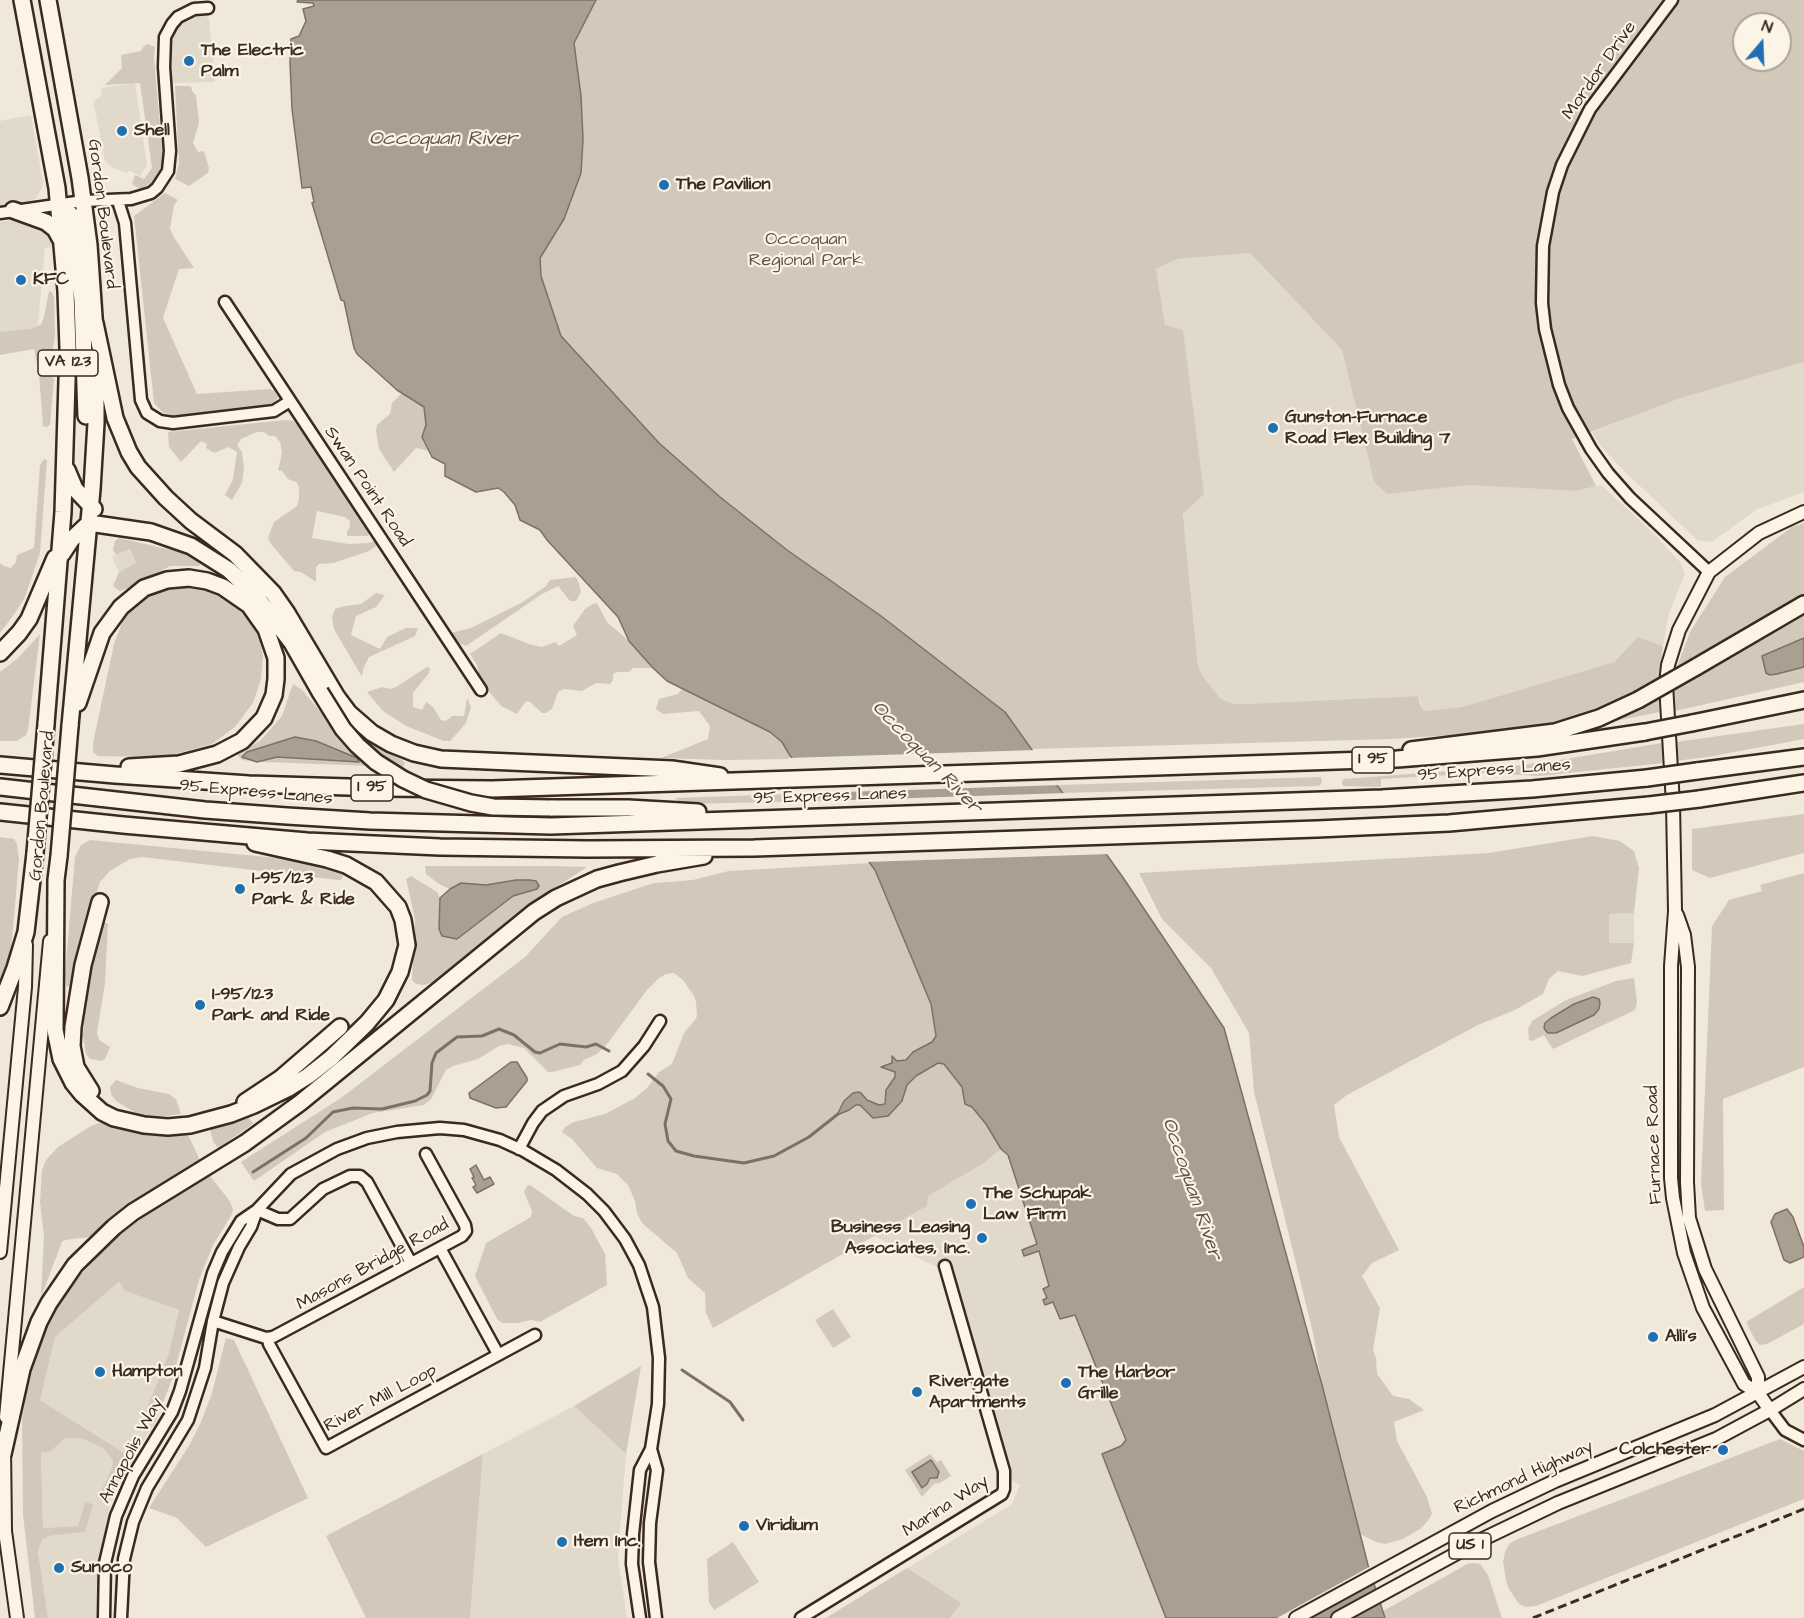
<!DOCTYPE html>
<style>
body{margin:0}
#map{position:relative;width:1804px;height:1618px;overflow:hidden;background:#f0e9d9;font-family:"Architects Daughter",sans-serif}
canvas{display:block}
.north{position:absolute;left:1732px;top:12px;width:60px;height:60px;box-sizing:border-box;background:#fcf5e5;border:2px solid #afa495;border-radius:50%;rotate:19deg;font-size:16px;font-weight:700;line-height:24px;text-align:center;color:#3b2a1e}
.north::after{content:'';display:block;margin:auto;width:21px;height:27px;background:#1f6fb2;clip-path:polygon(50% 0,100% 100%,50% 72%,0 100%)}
</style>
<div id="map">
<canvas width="1804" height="1618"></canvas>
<div class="north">N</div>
</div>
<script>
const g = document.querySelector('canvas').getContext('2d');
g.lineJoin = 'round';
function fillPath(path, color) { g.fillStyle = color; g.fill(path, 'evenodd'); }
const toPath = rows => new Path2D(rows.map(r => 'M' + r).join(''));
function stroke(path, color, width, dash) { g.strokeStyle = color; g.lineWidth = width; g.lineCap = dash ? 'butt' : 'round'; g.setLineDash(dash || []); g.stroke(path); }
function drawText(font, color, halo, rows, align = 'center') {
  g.font = font + ' "Architects Daughter",sans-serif'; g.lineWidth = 4.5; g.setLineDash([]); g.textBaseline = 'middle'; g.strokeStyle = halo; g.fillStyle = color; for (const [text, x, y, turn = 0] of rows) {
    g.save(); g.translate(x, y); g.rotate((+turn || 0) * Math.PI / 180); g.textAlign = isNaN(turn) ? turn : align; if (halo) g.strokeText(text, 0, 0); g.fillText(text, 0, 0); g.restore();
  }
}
const built = toPath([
 [199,13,206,15,209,19,215,82,172,83,171,39,175,26,184,17],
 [135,83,147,165,140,176,129,170,128,173,113,168,105,161,94,105,94,101,102,95,101,88],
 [31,115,43,183,42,188,36,198,30,201,0,206,0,121],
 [24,218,43,223,57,247,45,248,36,346,0,351,0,222],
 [1250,253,1342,350,1374,482,1430,488,1467,485,1577,491,1601,485,1647,527,1680,562,1685,574,1669,613,1663,646,1638,637,1614,662,1462,707,1424,711,1418,696,1244,704,1234,704,1221,699,1203,677,1198,666,1165,325,1156,269,1178,259],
 [1804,362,1804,492,1756,510,1712,542,1697,540,1620,467,1600,445,1592,432,1681,398],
 [130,549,136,563,119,572,112,557],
 [1634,913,1634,943,1609,943,1609,914],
 [1001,1149,1008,1155,1037,1244,1022,1250,1024,1256,1039,1250,1050,1287,1045,1305,1053,1302,1075,1315,1126,1440,1121,1446,1102,1455,1166,1618,826,1618,1012,1504,1020,1485,1011,1480,955,1276,874,1236,927,1206,928,1196,984,1163],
 [119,1282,125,1291,179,1310,169,1353,143,1418,144,1422,155,1423,132,1458,39,1400,55,1337],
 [574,1406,626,1454,618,1557,627,1618,470,1618,483,1454],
 [65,1438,83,1439,103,1448,113,1460,112,1468,101,1491,112,1495,100,1561,99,1618,48,1618,38,1552,42,1540,49,1536,80,1533,93,1504,85,1502,78,1526,43,1528,41,1453,51,1451]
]);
const green = toPath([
 [596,0,1804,0,1804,362,1681,398,1572,439,1596,486,1577,491,1467,485,1387,494,1374,482,1342,350,1250,253,1178,259,1156,269,1165,325,1183,330,1204,494,1183,514,1198,666,1203,677,1221,699,1234,704,1244,704,1418,696,1420,704,1424,711,1462,707,1614,662,1638,637,1663,646,1659,679,1607,708,1579,717,1551,724,1498,732,1392,739,1032,749,1005,712,881,616,787,550,720,497,659,443,561,336,541,276,540,258,564,219,581,173,583,139,581,96,574,43],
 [1744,24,1780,24,1780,60,1744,60],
 [148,44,155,47,154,58,163,158,159,175,154,182,143,188,138,188,132,184,135,175,144,179,152,168,140,83,105,85,122,68,121,55,141,51,144,46],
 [175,86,191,86,192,91,196,95,199,123,193,143,198,152,204,151,209,168,208,173,189,186,175,179,179,163],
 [165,193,178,200,174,205,170,228,173,236,194,268,179,269,163,318,197,394,270,389,274,391,278,397,274,403,174,416,162,412,154,403,134,216],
 [49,291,52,292,54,297,55,335,52,357,45,365,46,370,54,379,50,425,46,427,43,426,39,374,34,349,0,355,0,332,31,329,38,326,42,323,44,316],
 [402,393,424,407,426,425,422,437,429,451,416,448,394,472,379,449,376,431,377,425,390,414,392,403],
 [286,420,293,421,299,427,373,533,367,536,347,536,347,531,350,527,350,521,345,517,317,511,312,538,349,544,368,543,378,540,380,544,369,551,334,563,319,564,316,567,316,582,301,572,294,571,271,544,268,538,274,522,297,506,299,498,299,487,296,482,288,479,282,471,278,470,282,453,280,442,275,436,269,436,264,432,257,432,241,439,237,445,242,452,244,467,242,483,232,500,225,495,233,479,237,452,229,447,214,453,206,448,207,444,201,441,181,462,169,447,168,432],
 [44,459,47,460,40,553,25,597,15,613,0,633,0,563,4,566,11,568,16,562,17,555,34,548,40,465],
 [1804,523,1804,595,1677,667,1690,632,1725,577,1792,527],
 [119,538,180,552,198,560,200,565,199,566,170,566,129,588,120,591,113,586,119,572,136,563,130,549,116,555,113,550,115,541],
 [575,577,578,580,581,592,576,601,570,601,558,586,542,594,466,646,455,642,450,633,471,628,521,603,545,587,550,580],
 [168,585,195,585,210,591,228,600,252,623,260,641,263,656,261,679,253,703,235,727,212,744,175,754,150,757,98,756,93,752,93,743,114,644,122,623,129,610,138,601,152,592],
 [376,593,385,595,376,607,356,616,351,635,380,649,387,637,406,628,418,628,415,636,369,657,363,669,362,677,334,629,332,617,335,609,345,606,361,604],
 [597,603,607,622,629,641,652,668,633,668,629,672,617,672,613,674,613,680,610,684,596,683,582,691,564,689,558,692,552,709,546,713,542,713,530,702,526,701,517,714,501,706,480,680,477,665,470,654,501,633,529,644,542,647,556,642,559,646,577,635,573,626,585,609,593,604],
 [1804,613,1804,682,1675,711,1673,690,1746,645],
 [40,634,28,730,26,735,17,741,0,741,0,672,18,658],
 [427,667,430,668,429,673,413,693,413,707,422,710,426,702,433,707,441,720,446,721,452,716,464,716,467,698,471,707,466,723,450,741,444,741,406,726,383,711,367,692,382,687,391,689,396,687],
 [293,684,302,690,324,716,366,742,402,760,405,763,404,766,400,767,263,762,242,760,238,756,239,754,261,740,282,716],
 [683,688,771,732,782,742,792,759,724,760,661,758,708,739,710,726,699,711,663,714,656,709,659,699,678,694],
 [1658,697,1660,712,1610,722,1642,705],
 [1804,724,1804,739,1708,757,1675,761,1676,742],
 [1662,743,1664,763,1539,776,1484,773,1381,779,1381,787,1343,786,1342,783,1343,779,1504,767,1554,761],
 [1321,777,1322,783,1319,786,1063,793,1058,785],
 [818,793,823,801,683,804,675,798],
 [1804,814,1804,853,1710,878,1692,870,1692,829],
 [1593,836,1620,841,1634,851,1639,868,1634,913,1609,914,1609,943,1634,943,1631,963,1582,976,1558,971,1549,979,1543,994,1515,1010,1478,1025,1347,1095,1334,1105,1339,1137,1399,1250,1372,1263,1362,1276,1380,1308,1373,1350,1376,1358,1377,1374,1393,1396,1409,1399,1424,1410,1394,1422,1397,1441,1427,1497,1432,1514,1427,1522,1420,1529,1403,1539,1385,1544,1376,1542,1360,1534,1322,1385,1313,1333,1254,1092,1249,1033,1211,968,1162,919,1139,873,1489,853],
 [0,837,14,839,17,844,19,860,11,950,7,970,0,989],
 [90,840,298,860,329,868,342,873,343,876,341,880,338,880,142,857,130,859,110,871,100,882,88,919,74,979,69,987,66,985,65,975,75,857,81,845],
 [870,863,875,870,899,926,931,1005,936,1036,933,1042,913,1052,906,1060,897,1061,892,1057,892,1063,886,1065,886,1069,895,1072,895,1077,886,1090,885,1105,879,1105,867,1100,861,1093,858,1092,853,1093,844,1100,837,1115,849,1110,856,1105,860,1105,873,1118,902,1101,907,1085,922,1071,938,1063,944,1064,962,1087,965,1104,972,1107,986,1124,1001,1149,984,1163,928,1196,927,1206,713,1328,706,1313,705,1293,688,1278,677,1253,642,1223,637,1213,635,1201,628,1185,617,1174,597,1168,572,1139,562,1132,565,1127,574,1122,605,1114,635,1098,647,1088,659,1072,672,1064,684,1033,695,1020,697,1016,696,1002,694,996,683,980,674,973,666,974,658,979,647,990,608,1043,597,1054,584,1060,580,1065,552,1072,548,1072,524,1048,508,1044,499,1046,478,1059,453,1066,446,1070,431,1099,424,1105,373,1113,325,1132,254,1181,241,1162,341,1098,525,957,562,917,593,903,654,883,693,880,729,871],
 [425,866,553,866,587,867,518,912,434,982,424,985,416,984,412,980,415,919,406,879,411,876,437,892,440,898,439,929,457,939,513,896,537,889,536,881,530,880,486,885,461,883,450,889,439,884,426,874],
 [1804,873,1804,1067,1723,1099,1724,1210,1705,1211,1701,1184,1712,926,1729,900,1762,891,1760,885],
 [99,919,108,924,105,983,97,1033,99,1040,110,1047,105,1059,102,1061,90,1059,86,1054,83,1036,86,988],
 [1634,978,1637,1002,1635,1010,1553,1049,1544,1035,1532,1041,1529,1040,1528,1029,1532,1021,1566,1000,1616,981],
 [116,1080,138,1088,169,1094,176,1099,181,1114,166,1116,139,1115,116,1101,111,1094,110,1087],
 [248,1117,253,1123,250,1126,218,1148,213,1141,210,1130],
 [99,1123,109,1123,137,1133,151,1135,187,1133,201,1162,119,1213,90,1237,65,1240,62,1242,41,1297,44,1236,40,1202,42,1170,46,1160,58,1147,91,1126],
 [205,1176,210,1176,229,1200,233,1209,232,1214,213,1245,199,1280,173,1377,155,1423,150,1424,144,1422,143,1418,169,1353,179,1310,125,1291,119,1282,55,1337,40,1400,132,1458,112,1495,101,1491,112,1468,113,1460,103,1448,83,1439,65,1438,51,1451,41,1453,43,1528,78,1526,85,1502,93,1504,85,1532,49,1536,42,1540,38,1552,48,1618,35,1618,23,1515,22,1419,27,1387,46,1328,53,1309,61,1296,126,1226,145,1212],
 [530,1185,574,1216,583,1218,591,1228,605,1254,607,1285,540,1322,531,1320,518,1323,502,1323,497,1319,475,1276,486,1243,531,1217,532,1211,524,1192,527,1186],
 [1804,1287,1804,1324,1767,1344,1760,1345,1755,1340,1746,1322],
 [833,1309,851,1337,833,1348,815,1320],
 [226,1338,234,1340,308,1498,206,1547,177,1518,149,1508,190,1444,201,1422,212,1393],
 [641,1366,626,1454,574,1406],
 [1780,1439,1804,1451,1804,1499,1536,1606,1525,1607,1519,1604,1509,1589,1506,1580,1503,1562,1505,1552,1510,1543,1518,1539],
 [483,1454,470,1618,366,1618,326,1536],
 [930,1454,937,1462,941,1460,951,1476,940,1483,934,1484,922,1497,905,1470],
 [733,1542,759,1582,714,1610,709,1602,707,1559],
 [1473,1563,1480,1564,1488,1575,1502,1618,1385,1618,1383,1611,1457,1570,1467,1564],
 [907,1568,961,1603,950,1618,826,1618]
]);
const water = toPath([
 [298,0,596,0,574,43,581,96,583,139,581,173,564,219,540,258,541,276,561,336,659,443,720,497,787,550,881,616,1005,712,1124,879,1224,1028,1322,1385,1368,1565,1385,1618,1166,1618,1102,1454,1121,1446,1126,1440,1075,1315,1060,1319,1053,1302,1045,1305,1043,1300,1047,1298,1043,1289,1049,1286,1039,1251,1024,1256,1022,1250,1037,1244,1008,1155,1001,1149,986,1124,972,1107,965,1104,962,1087,944,1064,938,1063,916,1076,907,1085,902,1101,888,1116,873,1118,860,1105,856,1105,849,1110,837,1115,844,1101,853,1093,858,1092,861,1093,867,1100,879,1105,885,1104,886,1090,895,1077,895,1072,881,1067,892,1063,892,1056,897,1061,906,1060,913,1052,932,1042,936,1036,931,1004,875,870,789,754,782,742,770,732,667,681,653,668,629,641,618,617,547,540,540,530,520,520,515,505,504,492,498,488,476,492,445,476,445,464,432,457,422,437,426,425,424,407,397,390,357,354,354,348,344,301,341,300,312,203,314,202,311,187,302,188,292,109,290,62,291,39,299,36,306,21,303,9,314,6,313,3,297,2,298,0],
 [1804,638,1804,667,1777,674,1770,675,1766,673,1762,656,1804,638],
 [295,737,316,741,357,758,359,762,277,757,257,762,242,757,247,752,295,737],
 [516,880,530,880,536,881,539,886,537,889,513,896,457,939,442,936,439,929,440,898,450,889,461,883,486,885,516,880],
 [1593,997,1599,999,1600,1003,1599,1009,1594,1015,1556,1033,1548,1033,1546,1031,1544,1028,1545,1023,1551,1018,1574,1004,1593,997],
 [511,1062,517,1062,527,1078,527,1081,506,1107,496,1108,470,1098,469,1093,511,1062],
 [476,1165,484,1180,490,1177,494,1184,477,1193,473,1187,476,1185,472,1178,474,1177,470,1169,476,1165],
 [1787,1209,1793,1217,1804,1247,1804,1257,1790,1263,1784,1260,1771,1222,1775,1214,1787,1209],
 [931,1460,939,1472,937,1478,930,1478,927,1484,922,1488,912,1472,931,1460]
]);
const pier = toPath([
 [1036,750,1061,785,814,793,788,758],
 [1066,793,1110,854,865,862,820,801],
 [1371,1566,1376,1581,1311,1618,1277,1618]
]);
const stream = toPath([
 [648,1074,663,1086,671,1099,665,1124,668,1141,676,1151,694,1156,744,1163,774,1156,809,1137,838,1114],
 [253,1172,306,1138,333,1112,353,1108,382,1109,415,1101,427,1095,430,1091,432,1063,436,1053,457,1037,482,1036,499,1029,514,1035,535,1052,540,1053,560,1044,586,1047,596,1044,609,1051],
 [682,1370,730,1402,743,1420]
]);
const minor = toPath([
 [1672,0,1590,109,1562,165,1553,192,1543,246,1542,303,1545,329,1559,385,1568,408,1591,449,1608,473,1630,498,1709,572],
 [118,201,125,223,141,400,147,413,160,421,173,423,274,411,290,401],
 [0,213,83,201,131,199,151,193,157,188,168,171,170,151,164,67,165,37,172,24,178,17,194,9,208,8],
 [225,302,481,690],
 [519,1149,533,1123,542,1111,564,1096,598,1084,622,1071,644,1046,660,1021],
 [257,1210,278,1219,290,1219,323,1189,350,1176,360,1176,367,1182,411,1263],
 [440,1248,498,1354],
 [213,1321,266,1338,273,1337,462,1236,466,1231,465,1225,426,1154],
 [268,1338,269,1344,326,1448,535,1335],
 [1770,1410,1785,1430,1804,1440],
 [651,1449,657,1470,650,1523,649,1562,656,1618],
 [104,1618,105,1563,116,1516,133,1476,172,1412,180,1391,213,1273,222,1252,241,1221,257,1210,291,1174,337,1149,367,1138,397,1132,440,1128,464,1130,500,1140,524,1151,556,1170,587,1194,604,1211,625,1239,639,1265,653,1307,659,1358,658,1404,651,1449,640,1470,633,1534,632,1564,640,1618],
 [121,1618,124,1559,133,1522,147,1488,188,1420,205,1368,213,1321,223,1283,239,1247,251,1227,257,1210],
 [801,1618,1002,1494,1004,1489,1004,1471,945,1266]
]);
const major = toPath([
 [1677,915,1684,935,1688,967,1687,1182,1689,1218,1705,1269,1758,1377,1758,1393],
 [0,1252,25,987,26,945],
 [1770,1410,1758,1393,1744,1384,1703,1308,1684,1253,1673,1198,1671,1178,1671,966,1675,911,1673,804,1666,684,1668,665,1679,630,1709,572,1759,533,1804,512],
 [6,1417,50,941],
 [4,1446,5,1531,17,1618],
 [1296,1618,1492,1511,1555,1481,1715,1415,1804,1367],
 [1338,1618,1483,1539,1558,1503,1716,1439,1770,1410,1804,1389]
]);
const highway = toPath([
 [22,0,57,188,66,291,68,348,63,512,46,724],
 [48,0,80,178,89,245,95,331],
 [60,204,73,217,77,249,82,300,86,416],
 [13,210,46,222,55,229,61,240],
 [95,323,115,418,129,452,138,467,166,498,191,521,235,554,273,593,287,613,337,697,349,713,372,733,391,744,414,753,441,759,672,769,720,776],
 [67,470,75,489,94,509],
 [62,554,72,539,89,523,151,532,191,546,229,570,256,596,292,643,320,692],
 [0,653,19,633,29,619,55,558],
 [1696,667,1804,604],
 [78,703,102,633,121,607,144,588,167,580,189,578,207,581,223,587,249,605,266,629,276,658,276,679,274,695,264,718,242,741,217,754,179,764,129,767],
 [1692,723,1804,700],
 [70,726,92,489,96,423,96,358],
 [1411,750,1555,732,1599,718,1638,700],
 [0,765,115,775,249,784,382,788,492,789,1397,759,1537,748,1645,732],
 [1697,771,1804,757],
 [0,787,205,810,287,816,370,821,551,826,1382,798,1532,789,1647,778],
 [1699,799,1804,783],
 [551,808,628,808,698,812],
 [0,812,123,825,307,841,440,847,588,849,754,848,1317,829,1449,823,1649,805],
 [59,856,56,880,55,1030,61,1059,73,1083,82,1094,102,1112,114,1118,144,1125,168,1127,190,1125,231,1114,254,1105,289,1088,308,1076,331,1058,367,1023,386,1000,400,972,407,945,403,920,398,907,376,882,346,865,327,859,255,843],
 [0,1007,15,968,26,932,35,853],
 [91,1091,76,1067,72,1046,73,1027,83,965,100,902],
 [245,1102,281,1078,340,1027],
 [3,1454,22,1369,39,1322,49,1303,75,1265,114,1227,133,1212,245,1143,300,1103,534,912,556,898,597,879,619,873,657,864,704,856]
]);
const rail = toPath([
 [1533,1618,1804,1509]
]);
const highwayBridge = toPath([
 [320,692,343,729,357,745,376,762,403,779,426,790,471,803,493,807,551,808],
 [1638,700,1696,667],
 [1645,732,1692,723],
 [1647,778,1697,771],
 [1649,805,1699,799],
 [35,853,46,724],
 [59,856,70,726]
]);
const markers = [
 [189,61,6,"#1f6fb2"],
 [122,131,6,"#1f6fb2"],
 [664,185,6,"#1f6fb2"],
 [21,280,6,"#1f6fb2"],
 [1273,428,6,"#1f6fb2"],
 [240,889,6,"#1f6fb2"],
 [200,1005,6,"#1f6fb2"],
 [971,1204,6,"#1f6fb2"],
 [982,1238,6,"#1f6fb2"],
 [1653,1337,6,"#1f6fb2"],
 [100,1372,6,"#1f6fb2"],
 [1066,1383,6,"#1f6fb2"],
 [917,1392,6,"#1f6fb2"],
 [1723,1450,6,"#1f6fb2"],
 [744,1526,6,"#1f6fb2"],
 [562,1542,6,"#1f6fb2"],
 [59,1568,6,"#1f6fb2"]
];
const shields = [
 [68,363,60],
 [1373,760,42],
 [372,788,42],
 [1470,1546,42]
];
const shieldNames = [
 ["VA 123",68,363],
 ["I 95",1373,760],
 ["I 95",372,788],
 ["US 1",1470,1546]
];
const poiNames = [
 ["The Electric",201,51],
 ["Palm",201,72],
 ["Shell",134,131],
 ["The Pavilion",676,185],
 ["KFC",33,280],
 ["Gunston-Furnace",1285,418],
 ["Road Flex Building 7",1285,439],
 ["I-95/123",252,879],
 ["Park & Ride",252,900],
 ["I-95/123",212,995],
 ["Park and Ride",212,1016],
 ["The Schupak",983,1194],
 ["Law Firm",983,1215],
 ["Business Leasing",970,1228,"right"],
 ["Associates, Inc.",970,1249,"right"],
 ["Alli's",1665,1337],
 ["Hampton",112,1372],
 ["The Harbor",1078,1373],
 ["Grille",1078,1394],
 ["Rivergate",929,1382],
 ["Apartments",929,1403],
 ["Colchester",1711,1450,"right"],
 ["Viridium",756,1526],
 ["Item Inc.",574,1542],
 ["Sunoco",71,1568]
];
const streetNames = [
 ["Mordor Drive",1600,71,-55],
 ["Gordon Boulevard",102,214,83],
 ["Swan Point Road",367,487,56],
 ["95 Express Lanes",1494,771,-4],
 ["95 Express Lanes",256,793,5],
 ["95 Express Lanes",830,797,-2],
 ["Gordon Boulevard",43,806,-85],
 ["Furnace Road",1655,1145,-92],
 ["Masons Bridge Road",373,1265,-29],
 ["River Mill Loop",381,1399,-28],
 ["Annapolis Way",132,1451,-62],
 ["Richmond Highway",1524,1478,-25],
 ["Marina Way",946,1507,-33]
];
const parkNames = [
 ["Occoquan",806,240],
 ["Regional Park",806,261]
];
const waterNames = [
 ["Occoquan River",443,140],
 ["Occoquan River",926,758,46],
 ["Occoquan River",1191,1189,71]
];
fillPath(built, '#e1d9c9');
fillPath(green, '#d2c9ba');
fillPath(water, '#aaa091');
stroke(water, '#7e7163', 1.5);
fillPath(pier, '#f0e9d9');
stroke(stream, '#7e7163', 3);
stroke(minor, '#3b2a1e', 15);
stroke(major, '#3b2a1e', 16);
stroke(highway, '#3b2a1e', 20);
stroke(minor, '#fcf5e5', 10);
stroke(major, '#fcf5e5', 12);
stroke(highway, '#fcf5e5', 15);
stroke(rail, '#3b2a1e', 3, [9, 4.5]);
stroke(highwayBridge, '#3b2a1e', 20, []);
stroke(highwayBridge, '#fcf5e5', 15);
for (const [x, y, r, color] of markers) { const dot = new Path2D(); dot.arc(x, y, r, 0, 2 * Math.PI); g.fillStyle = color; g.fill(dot); stroke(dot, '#fcf5e5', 2); }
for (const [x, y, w] of shields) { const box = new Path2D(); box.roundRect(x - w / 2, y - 13, w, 26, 4.5); g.fillStyle = '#fcf5e5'; g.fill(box); stroke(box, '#3b2a1e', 1.5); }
drawText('bold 16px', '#3b2a1e', null, shieldNames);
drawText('bold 18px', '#3b2a1e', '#fcf5e5', poiNames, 'left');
drawText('18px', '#3b2a1e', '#fcf5e5', streetNames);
drawText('18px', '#615245', '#fcf5e5', parkNames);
drawText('italic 20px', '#625346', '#fcf5e5', waterNames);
</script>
